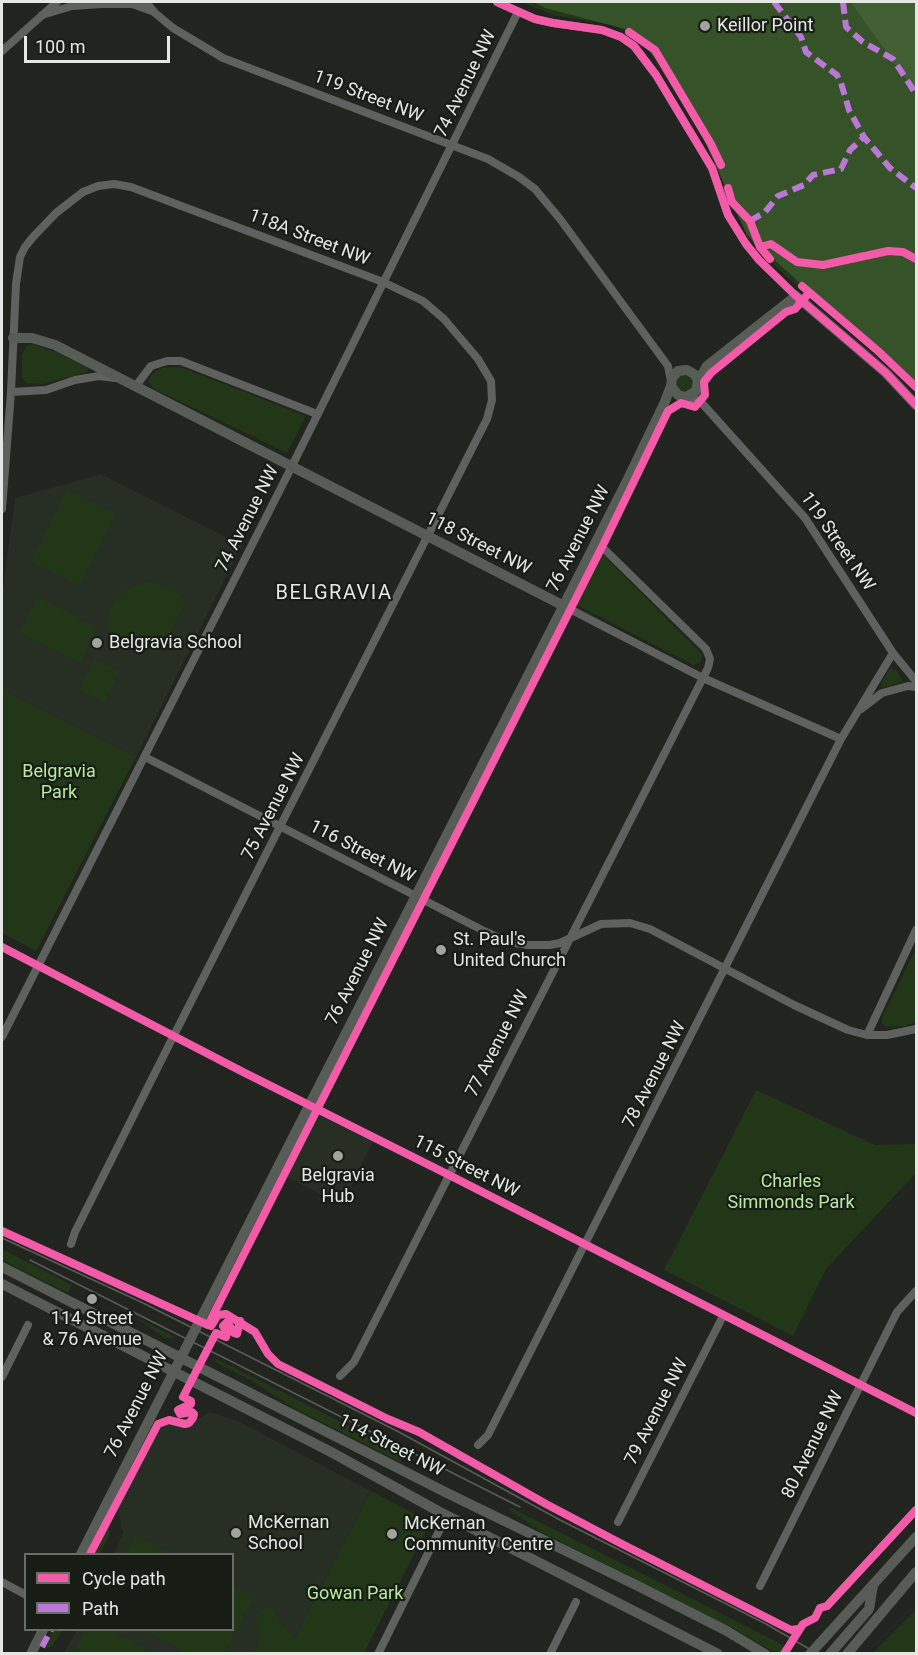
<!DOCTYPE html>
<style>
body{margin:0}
#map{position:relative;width:918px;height:1655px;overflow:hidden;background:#21241f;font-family:Roboto,sans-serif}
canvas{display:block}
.frame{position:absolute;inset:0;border:3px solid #e4e7e3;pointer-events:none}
.legend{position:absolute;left:24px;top:1553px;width:210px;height:78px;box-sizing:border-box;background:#171c15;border:2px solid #696d67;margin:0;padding:8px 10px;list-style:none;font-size:18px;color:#e4e7e3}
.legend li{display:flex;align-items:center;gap:12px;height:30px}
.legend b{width:30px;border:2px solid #696d67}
.scale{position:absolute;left:24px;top:36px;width:146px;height:27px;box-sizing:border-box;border:3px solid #e4e7e3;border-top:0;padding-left:8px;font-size:18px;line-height:21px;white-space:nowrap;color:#e4e7e3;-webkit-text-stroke:4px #171c15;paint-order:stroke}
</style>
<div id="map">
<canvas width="918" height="1655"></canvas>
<div class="frame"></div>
<ul class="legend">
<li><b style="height:8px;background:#f35aa7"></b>Cycle path</li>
<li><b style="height:8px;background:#ba77d6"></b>Path</li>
</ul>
<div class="scale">100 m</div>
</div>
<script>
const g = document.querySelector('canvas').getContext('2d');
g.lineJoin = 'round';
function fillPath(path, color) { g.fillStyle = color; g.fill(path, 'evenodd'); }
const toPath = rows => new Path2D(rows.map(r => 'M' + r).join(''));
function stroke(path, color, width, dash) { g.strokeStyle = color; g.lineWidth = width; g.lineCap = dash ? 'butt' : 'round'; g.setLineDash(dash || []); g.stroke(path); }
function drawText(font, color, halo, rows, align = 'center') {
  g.font = font + ' Roboto,sans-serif'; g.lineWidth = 4.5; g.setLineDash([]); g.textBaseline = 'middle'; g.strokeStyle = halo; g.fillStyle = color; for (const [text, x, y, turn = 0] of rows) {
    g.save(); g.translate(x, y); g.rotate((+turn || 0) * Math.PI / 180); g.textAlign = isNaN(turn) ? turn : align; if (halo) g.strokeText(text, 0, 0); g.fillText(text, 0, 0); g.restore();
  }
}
const built = toPath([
 [101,474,242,545,136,757,2,690,2,595,15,498],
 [314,1116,319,1116,373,1142,342,1203,340,1204,285,1176],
 [209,1412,236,1420,371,1491,287,1653,63,1654,77,1630,232,1630,232,1554,114,1554,123,1533,118,1511,119,1502,157,1428,171,1423,182,1425,193,1423]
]);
const green = toPath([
 [520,2,586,2,621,9,916,360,916,393,891,368,777,268,753,243,729,202,715,157,652,55,643,43,631,34,612,25,553,15],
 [32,344,54,351,88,368,87,372,43,384,26,383,22,378,22,355,26,346],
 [174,367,183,368,306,416,287,453,154,389,148,381,153,373,162,368],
 '676 383a8 8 0 1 1 16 0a8 8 0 1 1-16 0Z',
 [67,490,115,514,79,585,31,561],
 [600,554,603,555,701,653,702,658,700,663,693,665,575,604],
 [148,582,169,587,186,601,161,649,152,652,106,629,108,613,115,599,127,589],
 [38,597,98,628,80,663,20,633],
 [95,659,120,671,104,702,79,690],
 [890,668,897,671,903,681,882,688,880,684],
 [2,690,136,757,36,951,2,933],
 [916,948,916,1022,905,1026,886,1027,882,1024,882,1018],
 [756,1090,875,1145,916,1144,916,1173,826,1269,793,1336,664,1270],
 [2,1249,72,1285,68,1293,2,1260],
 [135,1317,175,1337,170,1339,165,1338],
 [216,1359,229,1365,404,1454,400,1462,296,1409,250,1380,215,1362],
 [371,1491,424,1519,428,1527,364,1653,254,1653,260,1637,256,1618,261,1610,272,1607,275,1615,294,1639],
 [510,1507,754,1630,785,1646,781,1653,773,1651,729,1626,543,1533,509,1510],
 [109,1522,110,1534,100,1554,93,1554],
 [135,1536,171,1554,125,1554],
 [233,1586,253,1597,224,1653,188,1653,142,1630,232,1630],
 [916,1610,916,1653,873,1653],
 [54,1630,62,1630,53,1645,44,1650],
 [86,1630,109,1630,151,1651,150,1654,76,1653,74,1653]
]);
const forest = toPath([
 [534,2,850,2,916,94,916,382,800,283,747,235,701,133,666,72,647,48,625,29,545,8]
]);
const water = toPath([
 [850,2,916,2,916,94]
]);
const street = toPath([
 [146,2,155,13,173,28,223,58,488,159,519,177,535,189,560,219,668,366,671,381],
 [497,2,535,19,553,23,602,30,621,37,634,46,656,75,712,168,728,215,746,244,759,260,796,296],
 [42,15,72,6,102,4,132,4,152,11],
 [2,51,57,2],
 [135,387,151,366,167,361,181,361,317,414],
 [11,392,46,390,75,380,99,376,115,378],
 [686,397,700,401,805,518,893,653,916,681],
 [2,509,11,392,16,284,20,257,25,247,33,237,56,213,83,192,98,186,114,184,131,187,383,282,423,301,444,319,478,359,491,381,492,400,487,419,169,1045,75,1232,71,1244],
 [564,606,703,678,841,739],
 [861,709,882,693,908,686,916,687],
 [145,757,486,932,508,942,529,945,550,945,560,943,601,924,630,923,650,929,794,1005,848,1030,867,1035,887,1035,916,1029],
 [2,947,243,1072,449,1175,916,1413],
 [867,1035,916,930],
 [2,1037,288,474,518,12],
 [340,1376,354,1362,708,668,710,659,706,649,596,541],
 [2,1377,28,1325],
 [478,1445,488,1435,841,739,893,653],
 [618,1522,723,1316],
 [2,1582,26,1595],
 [760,1586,897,1312,916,1291],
 [820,1608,827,1606,916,1510],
 [378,1654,447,1515],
 [550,1654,576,1602]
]);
const secondary = toPath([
 [13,338,32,338,55,345,564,606],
 [698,382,707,366,796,296,886,373,916,405],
 [2,1267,447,1493,636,1585,725,1630,765,1654],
 [2,1284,331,1452,438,1511,718,1654],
 [81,1554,628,479,664,404,671,386,672,378,678,371,687,370,694,374,698,380,696,391,686,397,678,395,671,386],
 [31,1654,43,1630],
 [810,1654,916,1537],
 [830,1654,869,1609,873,1585],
 [847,1654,916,1572]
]);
const tram = toPath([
 [2,1238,141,1302,397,1431,560,1520,766,1624,818,1654],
 [30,1260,520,1507]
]);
const quiet = toPath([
 [774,2,801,37,806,52,837,75,841,83,849,110,864,137],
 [843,2,846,27,863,42,893,59,916,94],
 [750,221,765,212,778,196,804,185,813,175,841,169,850,150,864,137,890,168,916,188],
 [42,1647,51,1630]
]);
const cycleway = toPath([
 [497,2,535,19,553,23,602,30,621,37,634,46,656,75,712,168,728,215,746,244,759,260,796,296,886,373,916,405],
 [629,32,655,50,711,144,721,165],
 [728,188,732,202,750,221,760,247,770,259],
 [760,247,771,244,797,262,823,265,888,251,903,252,916,259],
 [802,286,878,351,916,387],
 [2,947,243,1072,449,1175,916,1413],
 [2,1231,208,1325],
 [208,1325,604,543,668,411,681,403,695,407,705,395,704,382,711,373,786,312,795,309,809,293],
 [211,1326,218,1315,226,1314,255,1332,268,1354,278,1364,388,1419,419,1432,546,1504,620,1543,791,1630,798,1629],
 [90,1554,158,1424,169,1420,185,1424,189,1423,193,1418,194,1414,192,1412,180,1414,178,1410,191,1404,191,1401,183,1397,216,1333,226,1337,227,1332,223,1326,227,1322,234,1333,237,1334,240,1321],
 [784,1654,803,1624,815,1618,820,1608,827,1606,916,1510]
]);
const markers = [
 [705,26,6,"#a0a39e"],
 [97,643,6,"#a0a39e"],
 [441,950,6,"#a0a39e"],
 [338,1156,6,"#a0a39e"],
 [92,1299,6,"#a0a39e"],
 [236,1533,6,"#a0a39e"],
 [392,1534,6,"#a0a39e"]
];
const poiNames = [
 ["Keillor Point",717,26],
 ["Belgravia School",109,643],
 ["St. Paul's",453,940],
 ["United Church",453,961],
 ["Belgravia",338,1176,"center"],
 ["Hub",338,1197,"center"],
 ["114 Street",92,1319,"center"],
 ["& 76 Avenue",92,1340,"center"],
 ["McKernan",248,1523],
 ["School",248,1544],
 ["McKernan",404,1524],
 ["Community Centre",404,1545]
];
const streetNames = [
 ["74 Avenue NW",466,84,-64],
 ["119 Street NW",368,97,21],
 ["118A Street NW",309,238,21],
 ["74 Avenue NW",248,519,-63],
 ["76 Avenue NW",579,539,-63],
 ["119 Street NW",837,542,55],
 ["118 Street NW",478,544,27],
 ["75 Avenue NW",274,807,-63],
 ["116 Street NW",362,852,27],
 ["76 Avenue NW",358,972,-63],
 ["77 Avenue NW",498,1044,-63],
 ["78 Avenue NW",655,1075,-63],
 ["115 Street NW",466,1167,27],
 ["76 Avenue NW",137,1405,-63],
 ["79 Avenue NW",657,1412,-63],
 ["80 Avenue NW",813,1445,-64],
 ["114 Street NW",391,1446,27]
];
const parkNames = [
 ["Belgravia",59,772],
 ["Park",59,793],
 ["Charles",791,1182],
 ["Simmonds Park",791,1203],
 ["Gowan Park",355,1594]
];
const neighbourhoodNames = [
 ["BELGRAVIA",334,594]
];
fillPath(built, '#272e23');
fillPath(green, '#223717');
fillPath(forest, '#355228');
fillPath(water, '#415f33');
stroke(street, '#5f615e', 8);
stroke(secondary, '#585c56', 10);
stroke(tram, '#5b5c5a', 1.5);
stroke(quiet, '#ba77d6', 6, [12, 6]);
stroke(cycleway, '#f35aa7', 8);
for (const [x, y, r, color] of markers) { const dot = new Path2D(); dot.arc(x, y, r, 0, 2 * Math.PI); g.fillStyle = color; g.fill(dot); stroke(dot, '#171c15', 2); }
drawText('18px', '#e4e7e3', '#171c15', poiNames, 'left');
drawText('18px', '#e4e7e3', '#171c15', streetNames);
drawText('18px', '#b6ea9f', '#171c15', parkNames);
g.letterSpacing = '1.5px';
drawText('20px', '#e4e7e3', '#171c15', neighbourhoodNames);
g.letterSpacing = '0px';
</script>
